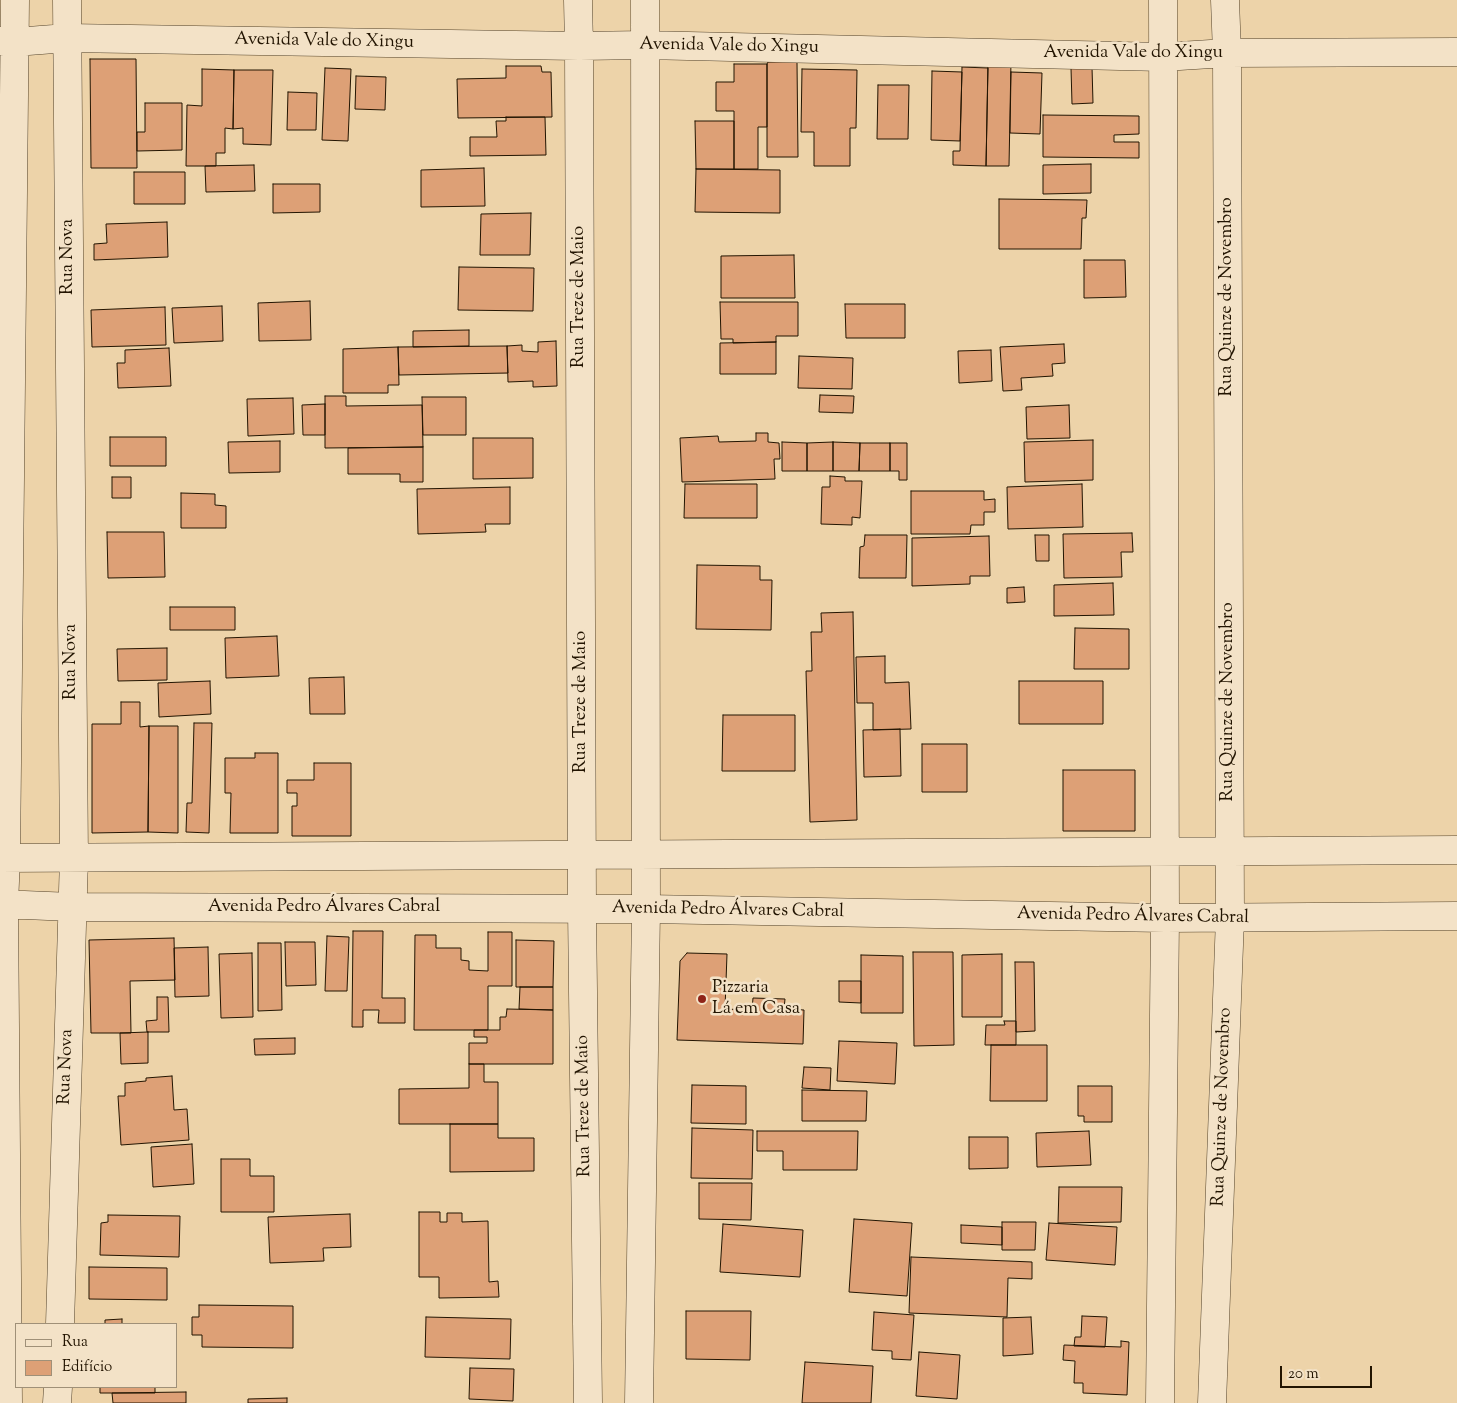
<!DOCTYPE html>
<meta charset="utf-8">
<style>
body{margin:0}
#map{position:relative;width:1457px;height:1403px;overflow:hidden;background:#edd3a9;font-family:"Sorts Mill Goudy",serif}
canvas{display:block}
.legend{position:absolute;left:15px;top:1323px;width:162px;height:65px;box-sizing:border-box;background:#f3e2c7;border:1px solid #9f9078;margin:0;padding:6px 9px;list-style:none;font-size:15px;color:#221401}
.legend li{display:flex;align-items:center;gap:10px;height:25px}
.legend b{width:25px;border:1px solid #9f9078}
.scale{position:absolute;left:1280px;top:1366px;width:92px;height:22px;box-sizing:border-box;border:2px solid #221401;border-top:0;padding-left:6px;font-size:15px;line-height:18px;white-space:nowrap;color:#221401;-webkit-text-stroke:4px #f3e2c7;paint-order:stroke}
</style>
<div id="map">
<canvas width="1457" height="1403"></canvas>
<ul class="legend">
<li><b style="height:6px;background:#f3e2c7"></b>Rua</li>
<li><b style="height:14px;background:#dda076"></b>Edifício</li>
</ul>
<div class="scale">20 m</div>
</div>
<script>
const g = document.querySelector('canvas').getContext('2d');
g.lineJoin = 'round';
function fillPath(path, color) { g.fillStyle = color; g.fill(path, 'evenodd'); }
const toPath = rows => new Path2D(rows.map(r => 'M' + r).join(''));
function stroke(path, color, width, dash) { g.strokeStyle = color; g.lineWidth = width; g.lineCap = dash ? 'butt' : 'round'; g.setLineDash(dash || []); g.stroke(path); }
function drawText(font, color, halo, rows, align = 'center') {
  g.font = font + ' "Sorts Mill Goudy",serif'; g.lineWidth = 5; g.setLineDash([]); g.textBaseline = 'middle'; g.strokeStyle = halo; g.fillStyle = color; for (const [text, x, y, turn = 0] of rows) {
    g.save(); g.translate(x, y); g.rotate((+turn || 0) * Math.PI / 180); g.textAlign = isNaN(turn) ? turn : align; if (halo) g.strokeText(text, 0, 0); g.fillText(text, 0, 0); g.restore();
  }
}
const building = toPath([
 [90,59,136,59,137,168,91,168,90,59],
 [797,61,798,157,767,157,767,64,768,62,797,61],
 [988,61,1011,61,1009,166,986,166,988,61],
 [734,64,767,64,767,127,758,127,758,169,734,169,734,111,716,111,716,82,734,82,734,64],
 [506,66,541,66,542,72,551,72,552,117,458,118,457,79,506,78,506,66],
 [962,67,988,68,986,166,953,165,953,151,960,151,962,67],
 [1092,67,1093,103,1072,104,1071,68,1092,67],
 [325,68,351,69,348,141,322,140,325,68],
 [202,69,234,70,233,129,225,128,225,153,216,153,216,166,186,166,187,105,202,106,202,69],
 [802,69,857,70,856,128,850,128,850,166,814,166,814,132,801,132,802,69],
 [234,70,273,70,271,145,243,144,243,128,233,129,234,70],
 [932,71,962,72,960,141,931,140,932,71],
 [1011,72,1042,73,1040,134,1010,133,1011,72],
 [356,76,386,77,385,110,355,109,356,76],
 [878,85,909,85,908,139,877,139,878,85],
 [288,92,317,93,316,130,287,130,288,92],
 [145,103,182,103,182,150,137,151,137,132,145,132,145,103],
 [1043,115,1139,116,1139,134,1114,135,1114,142,1139,142,1139,158,1043,157,1043,115],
 [506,117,545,117,546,155,470,156,470,137,497,137,496,121,506,121,506,117],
 [695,121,734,121,734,169,696,169,695,121],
 [1091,164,1091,193,1043,194,1043,165,1091,164],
 [254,165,255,191,206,192,205,166,254,165],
 [484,168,485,206,421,207,421,170,484,168],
 [696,169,780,170,780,213,695,212,696,169],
 [134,172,185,172,185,204,134,204,134,172],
 [273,184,320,184,320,212,273,213,273,184],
 [999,199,1087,200,1086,218,1082,218,1081,249,999,249,999,199],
 [531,213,530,255,480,255,481,214,531,213],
 [167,222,168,257,94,260,94,244,107,243,106,224,167,222],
 [794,255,795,298,721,298,721,256,794,255],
 [1084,260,1125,260,1126,297,1084,298,1084,260],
 [459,267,534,268,533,311,458,310,459,267],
 [310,301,311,340,259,341,258,303,310,301],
 [720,302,798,302,798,336,776,336,776,342,733,343,733,339,721,339,720,302],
 [845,304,905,304,905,338,846,338,845,304],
 [222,306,223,341,174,343,172,308,222,306],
 [165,307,166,345,92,347,91,310,165,307],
 [469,330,469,346,413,347,413,331,469,330],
 [556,341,557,386,533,387,533,381,508,382,507,346,522,345,522,351,538,352,538,342,556,341],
 [776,342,776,374,720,374,720,343,776,342],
 [1064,344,1065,363,1052,364,1053,376,1021,378,1022,390,1003,391,1000,347,1064,344],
 [507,346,508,373,399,375,398,347,507,346],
 [398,347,399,385,388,385,388,393,343,393,343,349,398,347],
 [169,348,171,386,118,388,117,363,125,363,125,350,169,348],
 [991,350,992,381,959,383,958,351,991,350],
 [799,356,853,358,852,389,798,388,799,356],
 [820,395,854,396,853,413,819,412,820,395],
 [325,396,346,396,346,406,422,405,423,447,325,448,325,396],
 [422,397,466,397,466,435,423,435,422,397],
 [293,398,294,434,248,436,247,399,293,398],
 [325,404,325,435,303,435,302,405,325,404],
 [1069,405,1070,438,1027,439,1026,407,1069,405],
 [756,433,768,433,768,442,779,443,780,459,774,459,775,479,682,482,680,438,718,436,719,442,756,441,756,433],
 [110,437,166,437,166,466,110,466,110,437],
 [473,438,533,438,533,478,473,479,473,438],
 [1093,440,1093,480,1025,482,1024,442,1093,440],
 [280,441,280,472,229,473,228,442,280,441],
 [782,442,807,443,807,471,782,471,782,442],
 [833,442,860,443,859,471,833,471,833,442],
 [833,442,833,471,807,471,807,443,833,442],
 [860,443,890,443,890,471,859,471,860,443],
 [890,443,907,443,907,480,899,480,899,471,890,471,890,443],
 [423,447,423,482,400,482,400,474,348,474,348,448,423,447],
 [830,476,845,477,845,481,862,481,860,518,852,517,852,525,821,524,822,487,830,487,830,476],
 [112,477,131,477,131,498,112,498,112,477],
 [685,484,757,484,757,518,684,518,685,484],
 [1082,484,1083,527,1008,529,1007,487,1082,484],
 [510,487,510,524,485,524,486,532,418,534,417,489,510,487],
 [911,491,984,491,984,500,995,499,995,512,984,512,984,525,971,525,970,534,911,534,911,491],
 [181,493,215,494,215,505,226,506,226,528,181,528,181,493],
 [107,532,164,532,165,577,108,578,107,532],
 [1132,533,1133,552,1121,552,1122,577,1064,578,1063,534,1132,533],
 [865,535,907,535,906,578,859,578,860,547,864,546,865,535],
 [1035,535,1049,535,1049,561,1036,561,1035,535],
 [989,536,990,576,970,576,970,584,912,586,912,538,989,536],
 [697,565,760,566,760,580,772,580,771,630,696,629,697,565],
 [1113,583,1114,615,1054,616,1054,585,1113,583],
 [1024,587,1025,602,1007,603,1007,588,1024,587],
 [170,607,235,607,235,630,170,630,170,607],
 [853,612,857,820,810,822,806,671,812,671,811,632,822,632,821,613,853,612],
 [1075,628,1129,629,1129,669,1074,669,1075,628],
 [277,636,279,676,226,678,225,638,277,636],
 [167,648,167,680,118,681,117,649,167,648],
 [885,656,885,683,909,682,911,729,873,730,873,703,857,703,856,657,885,656],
 [344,677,345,714,310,714,309,678,344,677],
 [210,681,211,714,159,717,158,683,210,681],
 [1019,681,1103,681,1103,724,1019,724,1019,681],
 [121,702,140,702,140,727,149,726,148,832,92,833,92,724,121,724,121,702],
 [723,715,795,715,795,771,722,771,723,715],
 [194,723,212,723,209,833,186,832,187,803,192,803,194,723],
 [149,726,178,726,178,833,148,832,149,726],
 [900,729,901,776,864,777,863,730,900,729],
 [922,744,967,744,967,792,922,792,922,744],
 [255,753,278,753,278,833,230,833,231,793,225,793,225,758,255,758,255,753],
 [314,763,351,763,351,836,292,836,292,806,297,806,297,793,287,793,287,780,314,780,314,763],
 [1063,770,1135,770,1135,831,1063,831,1063,770],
 [353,931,383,931,382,998,405,998,405,1023,378,1023,379,1010,363,1010,363,1027,352,1027,353,931],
 [488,932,512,932,512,986,488,986,488,1030,414,1030,415,935,436,935,436,948,461,948,461,960,469,961,469,970,488,971,488,932],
 [327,936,349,937,347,991,325,991,327,936],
 [174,938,175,980,130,981,131,1033,91,1033,89,940,174,938],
 [516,940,554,941,553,987,516,987,516,940],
 [285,942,315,942,316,985,286,986,285,942],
 [258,943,281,943,282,1010,258,1011,258,943],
 [208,947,209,996,175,997,174,948,208,947],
 [913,952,953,952,954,1045,914,1046,913,952],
 [252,953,253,1017,221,1018,219,954,252,953],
 [687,953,727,954,725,1009,752,1010,753,998,785,999,784,1009,804,1010,803,1044,677,1040,680,961,687,953],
 [1002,954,1002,1017,962,1017,962,955,1002,954],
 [861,955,903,956,903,1013,861,1013,861,955],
 [1015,962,1034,962,1035,1031,1016,1032,1015,962],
 [839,981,861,981,861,1003,839,1002,839,981],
 [520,987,553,987,553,1010,519,1009,520,987],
 [157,997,168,997,169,1032,147,1032,146,1021,157,1020,157,997],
 [507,1009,553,1010,553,1064,469,1064,469,1043,487,1043,487,1037,474,1037,474,1030,500,1030,500,1017,506,1017,507,1009],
 [1004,1021,1016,1021,1016,1045,985,1045,986,1025,1005,1025,1004,1021],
 [148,1032,148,1063,121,1064,120,1033,148,1032],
 [295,1038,295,1054,255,1055,254,1039,295,1038],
 [839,1041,897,1043,895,1084,837,1081,839,1041],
 [991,1045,1047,1045,1047,1101,990,1101,991,1045],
 [469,1064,484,1064,484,1082,498,1082,498,1124,399,1124,399,1089,469,1088,469,1064],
 [804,1067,831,1068,830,1090,802,1088,804,1067],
 [172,1076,174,1110,187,1109,189,1140,121,1145,118,1096,125,1096,125,1083,146,1081,146,1078,172,1076],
 [692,1085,746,1086,746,1124,691,1123,692,1085],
 [1078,1086,1112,1086,1112,1122,1084,1122,1084,1116,1078,1116,1078,1086],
 [802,1090,867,1091,866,1121,802,1121,802,1090],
 [450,1124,498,1124,498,1138,534,1138,534,1171,450,1172,450,1124],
 [692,1128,753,1130,752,1179,691,1178,692,1128],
 [757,1131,858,1131,857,1170,783,1170,783,1151,757,1151,757,1131],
 [1089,1131,1091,1165,1037,1167,1036,1133,1089,1131],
 [969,1137,1008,1137,1008,1168,969,1169,969,1137],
 [192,1144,194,1184,153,1187,151,1147,192,1144],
 [221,1159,250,1159,250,1176,274,1176,274,1212,221,1212,221,1159],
 [699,1183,752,1183,751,1220,699,1219,699,1183],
 [1059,1187,1122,1187,1121,1222,1058,1223,1059,1187],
 [419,1212,440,1212,440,1222,447,1222,447,1213,462,1213,462,1222,488,1221,489,1282,498,1281,499,1297,439,1298,439,1277,419,1277,419,1212],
 [350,1214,351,1247,323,1248,324,1261,270,1263,268,1217,350,1214],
 [108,1215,180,1216,179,1257,100,1255,101,1223,108,1222,108,1215],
 [854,1219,912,1223,907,1296,849,1292,854,1219],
 [1002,1222,1036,1222,1035,1250,1002,1250,1002,1222],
 [1049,1223,1117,1227,1115,1265,1046,1260,1049,1223],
 [723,1224,803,1230,800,1277,720,1272,723,1224],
 [961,1225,1002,1227,1002,1245,961,1243,961,1225],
 [911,1257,1032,1262,1032,1279,1008,1278,1007,1317,909,1313,911,1257],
 [89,1267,167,1268,167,1300,89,1299,89,1267],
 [199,1305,293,1306,293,1348,202,1347,202,1335,192,1335,192,1317,199,1317,199,1305],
 [686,1311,751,1311,750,1360,686,1359,686,1311],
 [874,1312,914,1315,911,1360,892,1359,892,1351,872,1350,874,1312],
 [1082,1316,1107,1317,1105,1347,1074,1346,1075,1337,1081,1337,1082,1316],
 [426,1317,511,1319,510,1359,425,1357,426,1317],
 [1031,1317,1033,1354,1003,1356,1003,1318,1031,1317],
 [122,1319,122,1324,105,1324,105,1320,122,1319],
 [1121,1341,1129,1342,1127,1395,1083,1393,1083,1383,1074,1383,1075,1361,1063,1360,1064,1345,1121,1347,1121,1341],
 [919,1352,960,1355,957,1399,916,1396,919,1352],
 [805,1362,873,1366,871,1403,802,1403,805,1362],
 [470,1368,514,1369,513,1401,469,1399,470,1368],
 [100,1387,155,1387,155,1393,100,1393,100,1387],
 [186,1392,186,1403,113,1403,112,1393,186,1392],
 [287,1398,287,1403,248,1403,248,1399,287,1398]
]);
const minor = toPath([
 [578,0,579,46,582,909,588,1403],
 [0,41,15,42,67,38,579,46,645,45,1163,57,1227,53,1457,52],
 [0,858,1457,850],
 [0,904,72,907,646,909,1165,918,1457,916],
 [60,1324,74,858,67,0],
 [8,1403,4,904,6,858,15,0],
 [57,1403,58,1387],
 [639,1403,646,909,645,0],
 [1160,1403,1165,918,1163,0],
 [1212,1403,1230,918,1227,53,1225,0]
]);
const markers = [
 [702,999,5,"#8f2418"]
];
const streetNames = [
 ["Avenida Vale do Xingu",324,42,1],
 ["Avenida Vale do Xingu",729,47,1],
 ["Avenida Vale do Xingu",1133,54],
 ["Rua Nova",69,257,-90],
 ["Rua Treze de Maio",580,297,-90],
 ["Rua Quinze de Novembro",1228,297,-90],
 ["Rua Nova",72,662,-90],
 ["Rua Treze de Maio",582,702,-90],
 ["Rua Quinze de Novembro",1229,702,-90],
 ["Avenida Pedro Álvares Cabral",324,908],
 ["Avenida Pedro Álvares Cabral",728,911,1],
 ["Avenida Pedro Álvares Cabral",1133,917,1],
 ["Rua Nova",67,1067,-88],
 ["Rua Treze de Maio",585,1106,-91],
 ["Rua Quinze de Novembro",1223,1107,-88]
];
const poiNames = [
 ["Pizzaria",712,989],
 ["Lá em Casa",712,1010]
];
fillPath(building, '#dda076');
stroke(building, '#221401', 1);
stroke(minor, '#55442b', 29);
stroke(minor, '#f3e2c7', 28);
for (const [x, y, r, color] of markers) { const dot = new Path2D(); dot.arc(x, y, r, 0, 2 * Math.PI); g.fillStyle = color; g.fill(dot); stroke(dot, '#f3e2c7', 2); }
drawText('18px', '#221401', '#f3e2c7', streetNames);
drawText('18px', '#221401', '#f3e2c7', poiNames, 'left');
</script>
